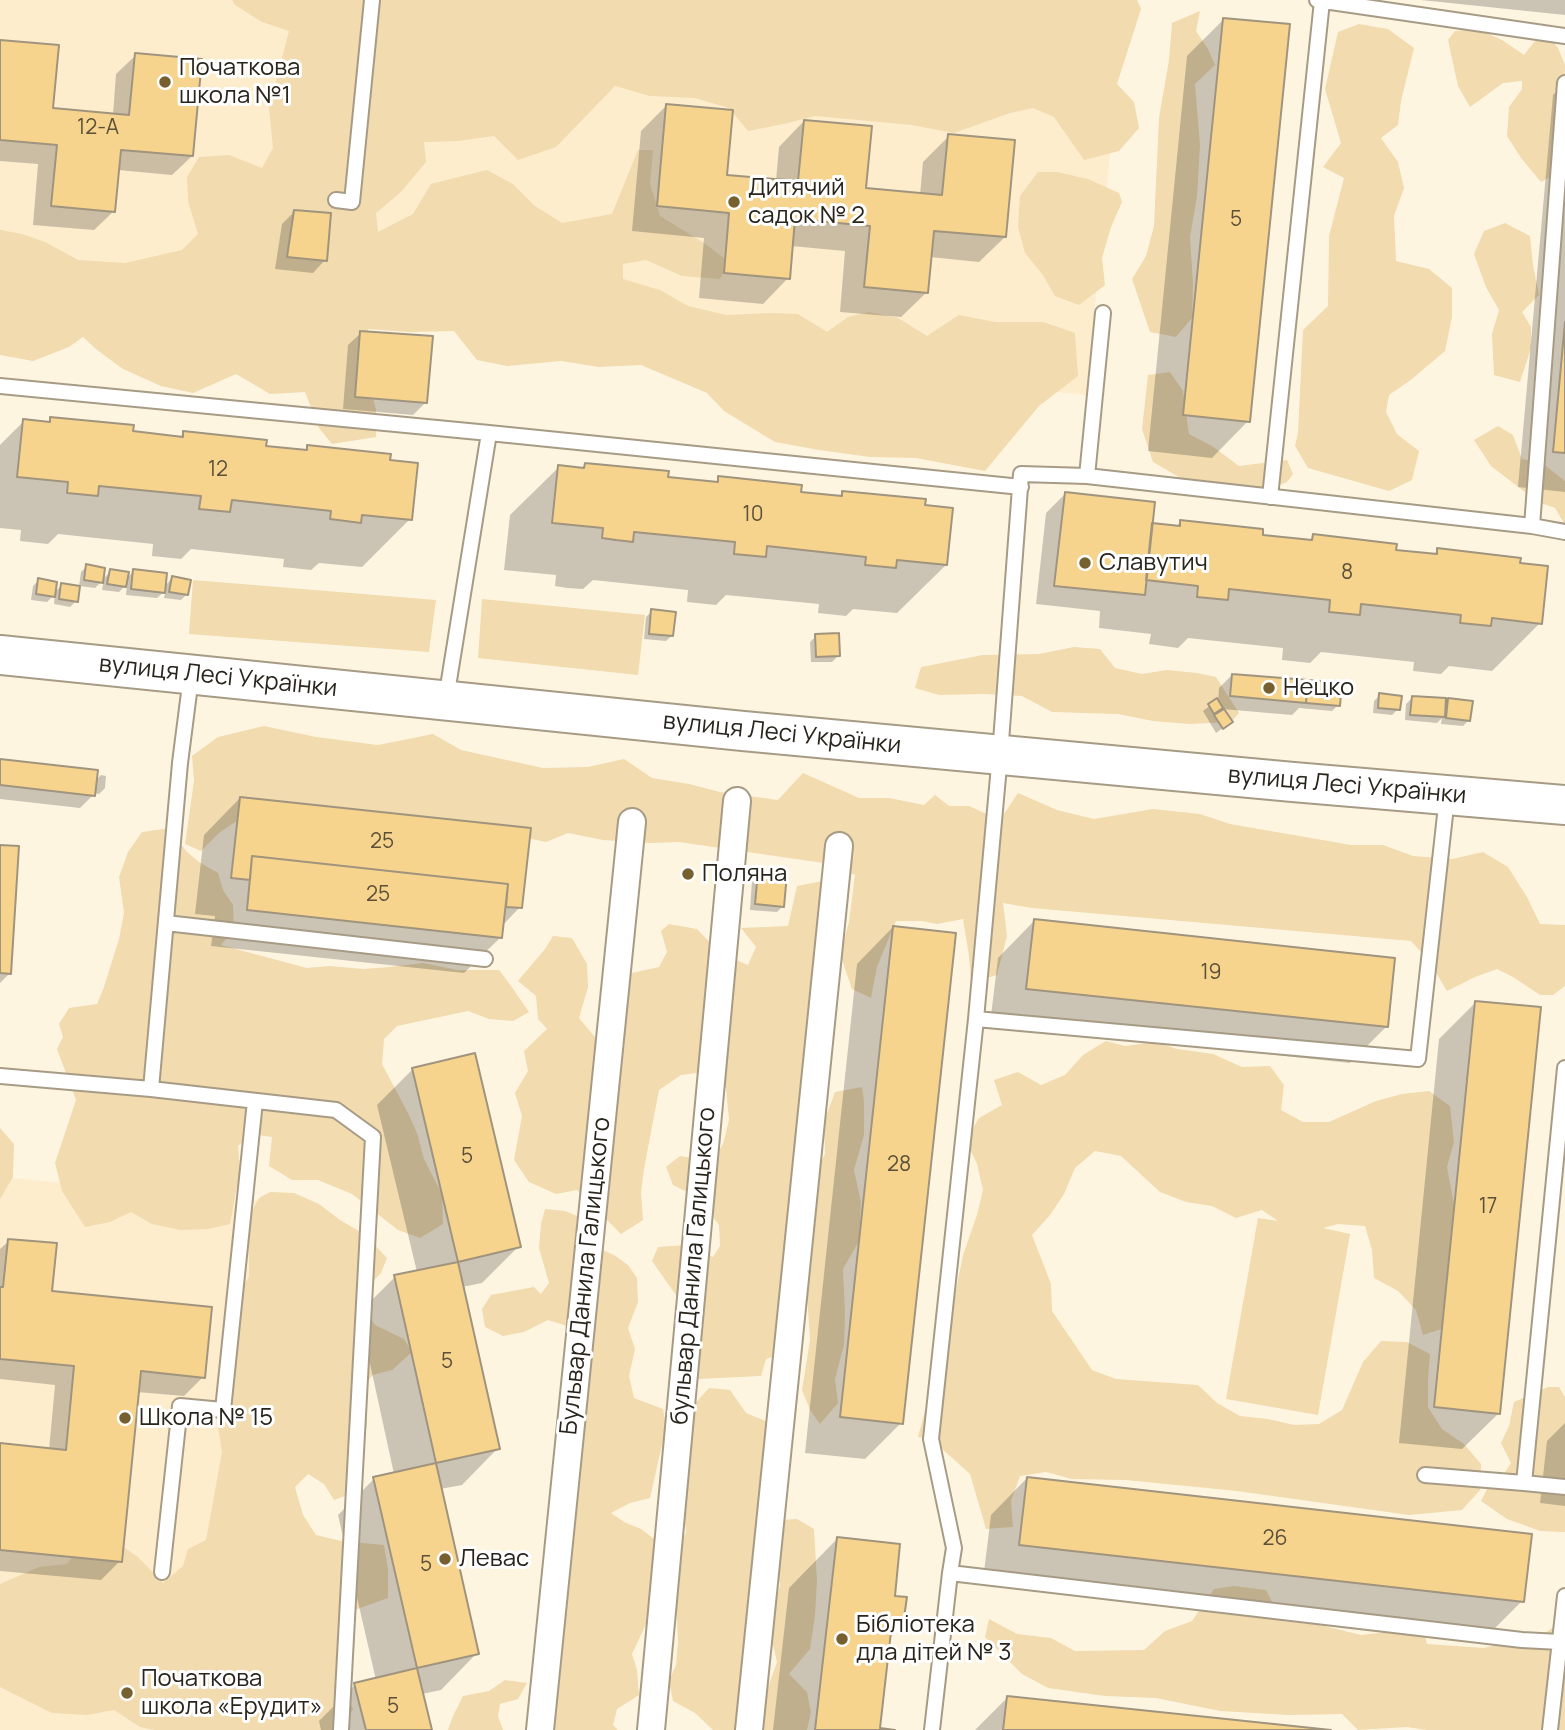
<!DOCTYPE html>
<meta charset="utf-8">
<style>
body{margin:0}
canvas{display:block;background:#fef5e1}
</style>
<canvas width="1565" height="1730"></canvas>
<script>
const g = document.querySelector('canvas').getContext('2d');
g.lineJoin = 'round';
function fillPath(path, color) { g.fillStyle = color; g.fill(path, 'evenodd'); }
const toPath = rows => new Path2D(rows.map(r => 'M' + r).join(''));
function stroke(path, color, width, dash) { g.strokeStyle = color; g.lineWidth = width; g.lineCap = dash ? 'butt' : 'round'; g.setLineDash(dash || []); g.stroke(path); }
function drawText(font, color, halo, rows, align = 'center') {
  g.font = font + ' Manrope,sans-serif'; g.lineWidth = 6; g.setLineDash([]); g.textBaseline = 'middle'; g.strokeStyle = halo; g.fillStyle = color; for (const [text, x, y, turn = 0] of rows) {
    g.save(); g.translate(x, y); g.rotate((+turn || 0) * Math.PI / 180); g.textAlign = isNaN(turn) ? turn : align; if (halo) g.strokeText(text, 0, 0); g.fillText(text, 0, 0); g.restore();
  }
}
const built = toPath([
 [0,0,333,0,273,289,0,267],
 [381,12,1117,84,1086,395,352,320],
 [0,1177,270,1202,250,1730,0,1730]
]);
const green = toPath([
 [232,0,1137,0,1141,9,1117,84,1134,102,1139,128,1119,151,1084,160,1054,117,1033,108,1010,113,954,133,912,125,815,116,788,123,748,131,729,108,695,98,650,96,615,86,556,147,518,160,494,136,458,141,424,142,426,162,401,192,376,213,378,232,413,214,431,184,487,170,513,184,535,206,562,223,612,214,638,150,653,150,650,184,660,216,704,243,729,262,720,279,682,276,646,260,623,264,623,279,660,290,688,306,726,315,772,313,798,314,827,332,848,317,869,312,898,318,927,336,959,315,995,322,1043,322,1075,333,1078,376,1039,406,985,471,916,458,870,457,819,450,775,442,724,411,707,393,641,365,599,367,561,361,507,366,477,360,454,331,409,332,368,329,370,340,366,369,376,410,376,437,332,444,319,428,305,392,270,394,236,374,193,393,161,386,123,369,97,350,83,337,69,347,33,361,0,355,0,230,22,234,45,242,78,260,125,263,182,250,198,234,188,201,187,177,199,157,229,155,262,168,273,148,269,108,289,31,262,22,235,5],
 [1200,11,1196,31,1208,49,1215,65,1195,84,1200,145,1197,197,1190,237,1193,283,1192,318,1176,337,1150,332,1132,279,1146,256,1154,226,1159,118,1169,60,1172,23],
 [1359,24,1388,29,1414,48,1401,101,1398,125,1381,138,1398,162,1404,188,1394,216,1396,261,1429,269,1452,288,1452,317,1445,351,1412,379,1389,395,1386,412,1397,434,1419,451,1412,480,1389,491,1308,468,1295,446,1298,433,1303,330,1328,306,1329,236,1344,178,1323,167,1341,143,1325,89,1338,32],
 [1477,29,1502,40,1524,55,1535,41,1548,36,1558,48,1565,65,1563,170,1541,182,1521,158,1507,136,1509,107,1522,89,1522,81,1503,83,1470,107,1458,86,1448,40,1455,31],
 [1038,172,1057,172,1088,179,1119,193,1122,202,1111,227,1102,258,1105,285,1079,305,1055,296,1043,275,1025,253,1018,227,1020,196],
 [1505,223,1530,236,1533,265,1539,295,1522,312,1531,327,1531,348,1520,382,1494,375,1492,334,1499,310,1486,287,1474,254,1484,231],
 [1170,372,1183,391,1189,434,1212,446,1239,466,1287,460,1293,474,1287,482,1257,494,1184,480,1153,462,1142,429,1148,375],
 [1498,426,1513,435,1522,459,1542,463,1565,481,1565,525,1555,508,1538,502,1491,466,1474,440],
 [193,580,436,600,429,652,189,634],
 [482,599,645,615,638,675,478,658],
 [1074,647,1100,649,1115,668,1142,674,1167,670,1197,673,1216,677,1239,713,1231,722,1190,724,1153,721,1118,714,1052,712,1022,696,985,694,939,695,915,688,921,667,983,655,1039,654],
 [264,726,316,737,378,745,433,734,461,750,543,768,588,767,624,759,652,778,689,784,720,792,778,800,803,773,859,798,889,798,924,805,935,795,949,806,969,806,1000,820,1018,793,1057,810,1094,819,1153,809,1200,814,1230,824,1351,845,1383,845,1413,856,1452,859,1483,852,1508,867,1527,897,1540,924,1565,925,1565,986,1553,995,1540,995,1513,977,1497,969,1475,977,1447,991,1429,961,1411,941,1032,908,1003,903,1007,936,997,975,971,983,969,956,963,919,937,924,922,921,896,921,877,967,871,998,852,989,840,954,849,922,855,875,830,864,679,842,649,843,603,840,568,833,546,842,502,833,254,809,219,833,201,851,185,844,194,781,192,756,218,737],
 [164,829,174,834,186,851,199,862,218,873,223,890,233,905,234,930,221,945,307,968,329,966,364,969,390,967,423,963,458,970,499,970,511,986,529,1012,513,1021,489,1019,468,1011,397,1026,384,1039,382,1064,408,1113,417,1133,424,1159,442,1194,443,1224,420,1238,398,1230,352,1194,318,1180,292,1180,269,1166,272,1137,251,1134,238,1146,240,1170,230,1224,208,1229,180,1230,152,1224,131,1212,110,1222,85,1227,62,1191,55,1163,76,1100,57,1049,63,1037,59,1024,69,1008,97,1004,104,987,119,939,124,913,119,877,128,852,142,832],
 [823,881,787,1352,766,1359,761,1376,697,1379,678,1298,652,1261,658,1247,687,1245,713,1257,720,1246,719,1225,707,1209,691,1194,673,1185,666,1167,680,1156,712,1161,723,1144,729,1120,726,1088,697,1073,681,1075,659,1090,644,1169,641,1193,643,1220,621,1234,577,1190,556,1194,529,1182,514,1160,522,1116,515,1093,528,1071,524,1051,547,1029,538,1019,536,996,518,981,545,949,553,936,572,938,587,964,588,987,579,1018,599,1042,612,983,632,973,659,967,667,952,661,931,669,924,697,929,721,954,748,965,756,947,741,928,788,926,797,886],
 [1106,1041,1125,1046,1156,1042,1177,1049,1213,1054,1242,1067,1270,1066,1284,1085,1281,1110,1303,1122,1329,1122,1376,1101,1402,1094,1429,1091,1450,1106,1454,1142,1447,1167,1457,1220,1448,1327,1423,1335,1416,1310,1398,1291,1374,1278,1372,1250,1365,1226,1338,1224,1323,1228,1350,1234,1318,1415,1226,1399,1258,1218,1278,1221,1262,1210,1236,1218,1212,1206,1186,1202,1160,1192,1121,1156,1095,1151,1075,1168,1064,1194,1050,1215,1032,1235,1051,1284,1052,1311,1092,1370,1116,1379,1198,1385,1217,1403,1240,1416,1268,1419,1294,1425,1319,1424,1342,1410,1363,1362,1381,1341,1407,1342,1430,1354,1428,1381,1428,1407,1442,1429,1464,1444,1481,1464,1480,1490,1462,1510,1409,1515,1237,1491,1126,1480,1072,1479,1046,1472,1020,1476,1011,1501,1013,1527,986,1529,970,1474,931,1439,918,1437,952,1311,963,1255,977,1215,983,1190,977,1164,966,1140,979,1118,1002,1105,994,1080,1018,1072,1041,1085,1065,1075,1083,1055],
 [862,1087,864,1101,864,1135,854,1170,861,1202,859,1241,843,1269,845,1315,844,1345,835,1379,838,1403,820,1424,810,1410,802,1390,810,1340,805,1261,810,1182,825,1154,824,1122,835,1092],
 [0,1128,14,1144,13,1177,0,1199],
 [270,1192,294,1193,319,1204,340,1220,364,1234,387,1258,381,1273,365,1290,364,1308,375,1325,404,1339,412,1352,392,1370,373,1375,364,1384,367,1424,363,1440,359,1491,334,1500,324,1484,308,1474,295,1487,303,1515,316,1535,341,1541,384,1545,388,1569,388,1598,349,1612,345,1634,353,1657,344,1690,353,1709,343,1730,154,1730,140,1727,114,1710,87,1715,52,1713,0,1687,0,1584,39,1567,67,1564,74,1555,91,1541,125,1548,139,1558,163,1583,183,1566,188,1549,206,1540,222,1452,218,1427,221,1395,229,1365,224,1315,249,1277,249,1244,247,1221,259,1198],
 [545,1209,565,1211,582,1218,585,1242,614,1255,628,1265,637,1278,638,1302,628,1328,635,1349,629,1376,634,1398,663,1409,666,1427,650,1498,630,1503,611,1513,624,1522,641,1529,654,1539,654,1607,632,1654,637,1670,639,1695,617,1709,613,1725,618,1730,540,1730,548,1667,536,1638,556,1625,574,1346,567,1326,548,1320,524,1332,503,1336,485,1327,482,1309,491,1295,534,1287,541,1294,549,1283,539,1248,541,1224],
 [1548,1387,1559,1387,1565,1397,1565,1532,1540,1531,1507,1519,1481,1501,1489,1485,1500,1480,1511,1463,1501,1443,1509,1426,1514,1402],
 [709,1388,730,1390,746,1413,773,1424,752,1730,713,1730,695,1713,673,1701,669,1681,676,1665,678,1641,675,1577,678,1551,686,1532,683,1505,688,1459,692,1442,688,1411],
 [797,1519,814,1529,817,1581,815,1616,810,1649,789,1674,807,1692,811,1712,807,1730,763,1730,762,1704,777,1662,772,1641,772,1613,780,1585,775,1557,781,1520],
 [1234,1586,1266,1590,1282,1621,1320,1625,1361,1635,1423,1628,1427,1644,1484,1648,1545,1633,1565,1619,1565,1730,1426,1730,1407,1727,1358,1730,1342,1714,1289,1715,1220,1711,1156,1698,1105,1696,1048,1688,1022,1674,985,1637,989,1619,1017,1634,1051,1638,1075,1651,1144,1650,1165,1631,1192,1621,1214,1589],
 [505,1680,527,1683,518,1699,500,1704,498,1716,503,1730,448,1730,453,1716,463,1696,489,1691]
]);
const shadow = toPath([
 [1421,0,1565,0,1565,15],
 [1224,19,1248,421,1212,458,1148,451,1187,56],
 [0,42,51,109,113,115,116,74,136,55,192,156,172,175,118,170,114,211,94,230,33,225,38,164,0,161],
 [1565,83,1565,492,1518,487,1553,95],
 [666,106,726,176,776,181,779,147,804,121,864,190,920,195,923,162,949,136,1005,237,979,262,930,257,927,292,901,317,840,312,845,251,791,246,788,278,763,304,699,298,704,238,632,231,641,131],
 [294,212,325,260,313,273,275,269,282,224],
 [361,333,426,402,413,415,343,409,348,345],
 [51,419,131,433,178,438,184,433,264,447,303,452,308,447,388,461,410,519,362,567,319,563,311,570,283,567,284,559,191,549,181,559,152,556,153,544,58,534,48,544,20,541,21,530,0,528,0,445,24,421,46,423],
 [586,465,666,479,714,484,719,478,799,493,838,497,843,492,923,507,946,565,897,613,853,609,846,616,818,613,819,604,726,595,716,605,687,602,688,590,593,580,583,589,567,588,555,586,556,575,504,570,510,515,559,467,581,469],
 [1065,494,1150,524,1176,527,1180,522,1261,536,1308,541,1314,536,1394,551,1433,555,1438,550,1518,565,1540,623,1492,671,1449,666,1441,674,1413,671,1414,662,1321,652,1310,663,1282,660,1283,648,1188,638,1178,648,1149,644,1151,634,1099,628,1100,611,1036,604,1046,513],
 [87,566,102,580,111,571,126,579,134,571,164,587,172,578,187,594,181,600,164,598,166,590,157,598,126,595,127,584,119,592,102,590,104,579,95,588,79,586,81,572],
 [39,580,54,593,62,585,76,601,70,607,54,604,55,594,47,602,31,600,33,586],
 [652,611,672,635,666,641,644,639,646,617],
 [816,636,838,656,832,662,811,662,810,642],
 [1232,675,1338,705,1332,711,1299,708,1292,715,1222,709,1231,722,1216,733,1203,711,1216,701,1218,704,1219,688],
 [1380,695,1398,709,1392,715,1373,713,1374,701],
 [1412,698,1444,705,1449,700,1469,720,1463,726,1441,724,1442,718,1437,723,1405,720,1406,704],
 [0,761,95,781,101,775,106,776,105,788,99,794,94,793,93,795,80,808,0,799],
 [240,798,529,830,520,907,502,926,501,937,464,973,211,946,215,916,195,914,204,835],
 [0,847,10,973,0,983],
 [758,874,783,906,777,912,750,910,752,880],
 [1034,921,1386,1027,1350,1063,990,1024,998,958],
 [893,927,901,1423,865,1459,805,1453,857,964],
 [1475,1003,1499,1413,1462,1449,1399,1443,1439,1039],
 [413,1069,519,1246,482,1283,462,1287,498,1448,462,1485,440,1489,477,1653,441,1690,422,1694,431,1730,321,1730,319,1721,355,1685,376,1680,338,1515,374,1479,394,1474,359,1313,395,1277,417,1272,377,1105],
 [9,1241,50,1293,203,1377,184,1396,137,1392,120,1561,101,1580,0,1571,0,1445,49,1450,55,1385,0,1379,0,1249],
 [1565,1423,1565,1506,1540,1503,1547,1441],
 [1027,1478,1522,1601,1486,1637,983,1580,991,1515],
 [837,1539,893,1598,902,1624,889,1637,878,1730,880,1730,773,1730,789,1588],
 [1007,1698,1315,1730,975,1730]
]);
const building = toPath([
 [1223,18,1290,24,1250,422,1183,415,1223,18],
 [0,40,59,45,53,108,129,115,135,53,202,59,193,156,121,150,115,212,51,206,57,145,0,140,0,40],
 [666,104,733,110,727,175,798,181,804,120,872,126,866,188,942,195,948,134,1015,140,1006,237,934,231,928,293,864,287,870,226,795,219,790,279,724,273,729,213,657,206,666,104],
 [294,210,331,213,327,261,287,257,294,210],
 [1565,322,1565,453,1553,452,1565,322],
 [360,331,433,336,427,403,355,397,360,331],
 [50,417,134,425,133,431,183,437,183,431,267,440,266,446,307,450,307,445,391,454,390,460,418,463,412,520,362,515,361,523,330,519,331,511,232,500,230,512,199,509,201,496,99,486,98,496,67,493,68,482,17,477,23,419,50,422,50,417],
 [585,463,669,471,668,477,718,482,718,476,802,485,801,492,842,496,842,491,926,499,925,505,953,508,947,565,897,560,896,568,865,565,866,557,767,546,766,557,734,554,735,542,634,532,633,542,616,540,602,538,603,528,552,523,558,465,584,468,585,463],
 [1065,492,1155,502,1145,595,1054,586,1065,492],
 [1180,520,1263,529,1263,535,1312,540,1313,534,1397,544,1396,550,1437,554,1437,548,1521,558,1520,563,1548,566,1542,624,1492,618,1491,626,1460,623,1461,615,1361,604,1360,615,1329,612,1330,600,1229,589,1228,600,1197,597,1198,586,1146,580,1152,523,1180,526,1180,520],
 [86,564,105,568,103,583,84,580,86,564],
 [110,569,129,572,126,587,107,584,110,569],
 [133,569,167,573,165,593,131,589,133,569],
 [172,576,191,580,188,595,169,592,172,576],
 [38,578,57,582,55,597,36,594,38,578],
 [61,583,80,586,78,602,59,599,61,583],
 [651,609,676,612,673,636,649,634,651,609],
 [839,633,840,656,816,657,815,634,839,633],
 [1232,674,1308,680,1306,703,1230,696,1232,674],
 [1308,680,1342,683,1340,706,1306,703,1308,680],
 [1379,693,1402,696,1400,710,1378,708,1379,693],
 [1412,696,1446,698,1445,717,1410,715,1412,696],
 [1217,698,1223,708,1214,714,1208,704,1217,698],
 [1448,698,1473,701,1470,721,1446,718,1448,698],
 [1224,709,1233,722,1223,729,1214,715,1224,709],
 [0,759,98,770,95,796,0,785,0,759],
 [240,797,531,828,522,908,506,907,508,884,252,856,250,880,231,878,240,797],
 [0,845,19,846,11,974,0,973,0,845],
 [252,856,508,884,502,938,247,910,252,856],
 [758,872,787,874,784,907,755,904,758,872],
 [1034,919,1395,958,1388,1027,1026,989,1034,919],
 [893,926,956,933,903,1424,840,1417,893,926],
 [1475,1001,1541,1007,1500,1414,1434,1407,1475,1001],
 [475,1053,521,1247,458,1262,412,1068,475,1053],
 [8,1239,57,1243,52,1291,212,1307,205,1378,141,1371,122,1562,0,1550,0,1443,66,1450,74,1366,0,1359,0,1287,3,1287,8,1239],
 [458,1262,500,1449,436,1463,394,1275,458,1262],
 [436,1463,479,1654,417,1668,373,1477,436,1463],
 [1027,1477,1532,1534,1524,1602,1019,1545,1027,1477],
 [837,1537,900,1544,895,1596,907,1597,903,1625,892,1623,880,1728,895,1730,815,1730,837,1537],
 [417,1668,432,1730,366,1730,354,1683,417,1668],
 [1007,1696,1331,1730,1003,1730,1007,1696]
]);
const lane = toPath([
 [1317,0,1565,36],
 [1565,83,1532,526,1565,532],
 [336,200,352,202,372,0],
 [0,386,489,433,1021,487],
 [1087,476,1103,313],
 [1270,497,1322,1],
 [446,699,489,433],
 [166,923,485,959],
 [976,1019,1418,1059,1447,797],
 [1565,1068,1524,1483,1565,1487],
 [0,1076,151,1089,180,763,191,677],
 [151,1089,336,1110,373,1137,341,1730],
 [1425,1475,1524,1483],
 [162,1572,180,1406,223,1410,255,1101],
 [950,1573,954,1548,931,1439,976,1019,1000,755,1021,474,1087,476,1532,526],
 [932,1730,950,1573,1522,1640,1560,1642],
 [1550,1730,1565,1596]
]);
const street = toPath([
 [540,1730,632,822],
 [651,1730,737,801],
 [749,1730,839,846]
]);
const secondary = toPath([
 [0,655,743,731,1293,782,1565,805]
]);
const markers = [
 [165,82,7,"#776030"],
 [734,202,7,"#776030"],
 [1085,563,7,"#776030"],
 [1269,688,7,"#776030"],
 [688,874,7,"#776030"],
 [125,1418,7,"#776030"],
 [445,1559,7,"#776030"],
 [842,1639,7,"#776030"],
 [127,1693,7,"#776030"]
];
const numberNames = [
 ["12-А",98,128],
 ["5",1236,220],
 ["12",218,470],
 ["10",753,515],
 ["8",1347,573],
 ["25",382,842],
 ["25",378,895],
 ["19",1211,973],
 ["5",467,1157],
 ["28",899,1165],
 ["17",1488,1207],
 ["5",447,1362],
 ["26",1275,1539],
 ["5",426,1565],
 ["5",393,1707]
];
const poiNames = [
 ["Початкова",179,68],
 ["школа №1",179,96],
 ["Дитячий",748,188],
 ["садок № 2",748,216],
 ["Славутич",1099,563],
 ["Нецко",1283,688],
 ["Поляна",702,874],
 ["Школа № 15",139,1418],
 ["Левас",459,1559],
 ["Бібліотека",856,1625],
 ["дла дітей № 3",856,1653],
 ["Початкова",141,1679],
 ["школа «Ерудит»",141,1707]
];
const streetNames = [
 ["вулиця Лесі Українки",218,677,6],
 ["вулиця Лесі Українки",782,734,6],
 ["вулиця Лесі Українки",1347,786,5],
 ["бульвар Данила Галицького",694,1266,-85],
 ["Бульвар Данила Галицького",586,1276,-84]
];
fillPath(built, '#fdedcd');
fillPath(green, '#f1dbaf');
fillPath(shadow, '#0003');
fillPath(building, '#f7d48d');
stroke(building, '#a0947e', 2);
stroke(lane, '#a79b85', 18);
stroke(street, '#a79b85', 30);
stroke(secondary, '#a79b85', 42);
stroke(lane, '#fff', 14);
stroke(street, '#fff', 26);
stroke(secondary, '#fff', 38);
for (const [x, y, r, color] of markers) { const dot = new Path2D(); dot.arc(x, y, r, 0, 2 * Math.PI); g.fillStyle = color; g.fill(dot); stroke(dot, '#fff', 2.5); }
drawText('21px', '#5c5138', null, numberNames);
drawText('24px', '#29251c', '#fff', poiNames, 'left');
drawText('24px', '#29251c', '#fff', streetNames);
</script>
